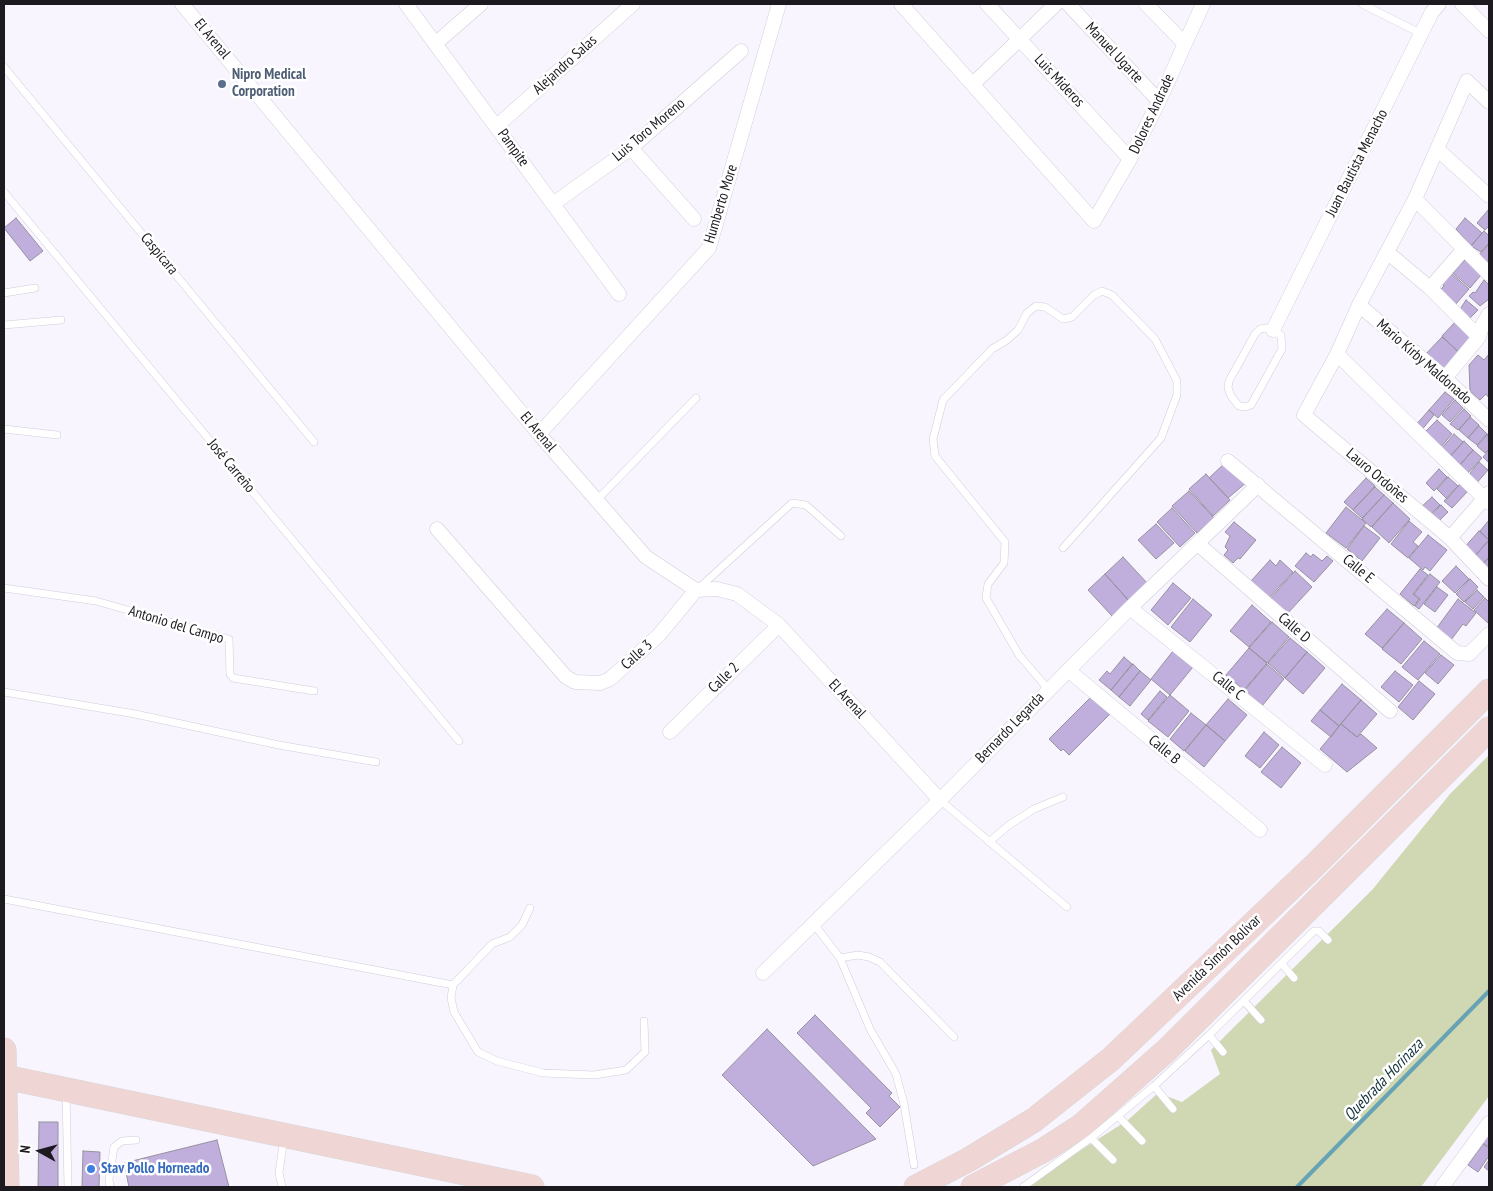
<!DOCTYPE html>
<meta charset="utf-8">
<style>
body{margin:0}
#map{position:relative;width:1493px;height:1191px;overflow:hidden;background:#f8f5fe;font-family:"PT Sans Narrow",sans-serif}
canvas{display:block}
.frame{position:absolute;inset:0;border:5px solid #1c1a1f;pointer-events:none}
.north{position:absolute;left:15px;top:1126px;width:50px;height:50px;-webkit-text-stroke:4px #fff;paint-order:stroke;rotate:277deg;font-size:14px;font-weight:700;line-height:20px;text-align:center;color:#1c1a1f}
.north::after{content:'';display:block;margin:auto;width:18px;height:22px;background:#1c1a1f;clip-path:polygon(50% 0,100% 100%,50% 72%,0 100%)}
</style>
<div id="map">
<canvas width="1493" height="1191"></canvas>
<div class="frame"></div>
<div class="north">N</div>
</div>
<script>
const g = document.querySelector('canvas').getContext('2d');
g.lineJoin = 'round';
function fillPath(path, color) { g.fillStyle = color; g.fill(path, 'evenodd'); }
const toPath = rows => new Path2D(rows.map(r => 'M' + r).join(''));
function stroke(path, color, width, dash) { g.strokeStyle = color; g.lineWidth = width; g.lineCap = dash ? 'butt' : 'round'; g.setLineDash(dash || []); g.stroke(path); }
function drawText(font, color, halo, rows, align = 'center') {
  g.font = font + ' "PT Sans Narrow",sans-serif'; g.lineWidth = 5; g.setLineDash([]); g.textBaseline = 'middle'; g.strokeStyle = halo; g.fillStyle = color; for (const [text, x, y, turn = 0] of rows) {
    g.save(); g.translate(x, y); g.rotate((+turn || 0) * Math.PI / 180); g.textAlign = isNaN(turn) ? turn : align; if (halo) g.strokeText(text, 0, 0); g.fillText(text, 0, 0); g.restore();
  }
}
const green = toPath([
 [1489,755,1489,1096,1421,1187,1023,1187,1128,1120,1158,1093,1182,1102,1220,1074,1211,1050,1372,890,1450,794]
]);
const stream = toPath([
 [1297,1187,1489,991]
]);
const building = toPath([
 [1489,209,1489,226,1485,230,1477,223,1489,209],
 [16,218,43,251,30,261,4,228,16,218],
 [1465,218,1482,233,1471,246,1456,229,1465,218],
 [1484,231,1489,236,1489,243,1481,252,1471,246,1484,231],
 [1489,244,1489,262,1488,264,1477,257,1489,244],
 [1465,260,1481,275,1470,288,1453,273,1465,260],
 [1451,273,1469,289,1455,305,1439,291,1444,286,1442,283,1451,273],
 [1484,280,1489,285,1489,299,1480,306,1469,296,1473,292,1475,293,1484,280],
 [1466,300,1478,310,1469,319,1459,311,1466,300],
 [1457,320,1473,336,1458,352,1442,336,1457,320],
 [1442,337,1460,353,1441,374,1423,357,1442,337],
 [1489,354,1489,398,1486,394,1480,400,1470,391,1469,365,1478,355,1484,360,1489,354],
 [1445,392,1454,399,1438,418,1429,410,1445,392],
 [1455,400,1463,408,1450,422,1442,415,1455,400],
 [1464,409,1471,416,1458,430,1450,424,1464,409],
 [1429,410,1434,415,1420,432,1414,427,1429,410],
 [1470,417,1479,425,1468,438,1459,430,1470,417],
 [1437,420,1452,434,1441,447,1425,432,1437,420],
 [1479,426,1487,434,1477,445,1468,438,1479,426],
 [1454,434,1463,442,1450,456,1442,448,1454,434],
 [1488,434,1489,449,1485,453,1477,446,1488,434],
 [1464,441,1473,450,1459,466,1449,458,1464,441],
 [1473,450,1482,458,1467,474,1459,466,1473,450],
 [1489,450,1489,463,1483,457,1489,450],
 [1479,462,1488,470,1475,485,1467,477,1479,462],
 [1225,463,1247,482,1228,498,1209,478,1225,463],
 [1439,469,1447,477,1434,491,1426,483,1439,469],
 [1206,474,1230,500,1213,516,1189,489,1206,474],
 [1448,477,1458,486,1447,499,1437,489,1448,477],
 [1366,478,1375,486,1353,510,1344,502,1366,478],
 [1460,484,1468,491,1452,508,1444,501,1460,484],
 [1375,487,1384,495,1362,518,1353,510,1375,487],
 [1189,491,1214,518,1197,533,1172,506,1189,491],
 [1384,495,1393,503,1371,527,1362,519,1384,495],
 [1432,497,1440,505,1427,518,1419,509,1432,497],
 [1393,503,1410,519,1389,543,1372,527,1393,503],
 [1441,505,1448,512,1435,525,1429,518,1441,505],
 [1346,507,1366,523,1346,548,1326,533,1346,507],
 [1172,508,1195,533,1180,547,1157,522,1172,508],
 [1489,520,1489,540,1480,531,1489,520],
 [1409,521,1422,532,1413,542,1418,546,1408,558,1391,544,1409,521],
 [1234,522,1256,540,1240,559,1238,558,1233,563,1224,555,1228,550,1225,547,1230,536,1225,532,1234,522],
 [1156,524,1174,543,1156,559,1138,540,1156,524],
 [1364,526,1380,538,1362,561,1347,549,1364,526],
 [1479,531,1489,540,1473,558,1463,549,1479,531],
 [1428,535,1447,550,1430,571,1425,567,1423,570,1409,558,1428,535],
 [1489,540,1489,557,1481,566,1473,558,1489,540],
 [1306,553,1311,557,1313,554,1322,561,1327,556,1333,561,1314,582,1295,566,1306,553],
 [1123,557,1148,584,1129,601,1105,574,1123,557],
 [1489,557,1489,573,1481,566,1489,557],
 [1270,560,1276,566,1280,560,1293,572,1269,598,1251,581,1270,560],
 [1456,566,1469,579,1455,593,1442,581,1456,566],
 [1420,569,1428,575,1413,594,1419,599,1414,606,1400,594,1420,569],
 [1295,571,1312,587,1287,614,1270,599,1295,571],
 [1105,574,1129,601,1112,616,1088,590,1105,574],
 [1430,574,1440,582,1419,609,1415,606,1420,599,1414,594,1430,574],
 [1470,579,1478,587,1464,602,1456,594,1470,579],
 [1173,583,1191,598,1168,625,1151,610,1173,583],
 [1437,587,1448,595,1435,612,1424,604,1437,587],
 [1477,590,1484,597,1473,609,1465,602,1477,590],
 [1485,598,1489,602,1489,624,1474,610,1485,598],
 [1193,599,1212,615,1190,642,1171,627,1193,599],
 [1458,599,1476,613,1466,626,1463,624,1451,640,1436,629,1458,599],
 [1252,605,1271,622,1249,647,1230,631,1252,605],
 [1387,609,1404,623,1382,648,1365,634,1387,609],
 [1272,622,1289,637,1267,663,1249,648,1272,622],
 [1404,623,1422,639,1401,664,1382,649,1404,623],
 [1290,638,1307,652,1285,678,1268,663,1290,638],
 [1424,641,1440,654,1418,680,1402,667,1424,641],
 [1249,648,1267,663,1244,690,1226,675,1249,648],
 [1173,651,1193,667,1170,695,1151,679,1173,651],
 [1307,652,1325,668,1303,694,1285,678,1307,652],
 [1441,655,1454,665,1438,684,1425,673,1441,655],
 [1124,657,1132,664,1111,690,1099,680,1107,671,1110,674,1124,657],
 [1133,664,1140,671,1119,697,1111,690,1133,664],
 [1267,664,1284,679,1262,706,1244,691,1267,664],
 [1140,671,1151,680,1130,706,1119,697,1140,671],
 [1395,671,1413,685,1399,702,1381,687,1395,671],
 [1419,681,1435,694,1413,720,1398,707,1419,681],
 [1342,684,1361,700,1339,726,1320,710,1342,684],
 [1160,691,1167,697,1148,720,1141,714,1160,691],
 [1170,695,1189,711,1168,737,1148,721,1170,695],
 [1092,696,1110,714,1069,755,1063,749,1061,751,1049,739,1092,696],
 [1228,699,1247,715,1225,741,1206,725,1228,699],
 [1361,700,1377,714,1357,737,1341,724,1361,700],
 [1320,710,1339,726,1331,737,1311,721,1320,710],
 [1191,713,1206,725,1184,751,1170,739,1191,713],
 [1341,724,1357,737,1361,734,1377,748,1347,772,1320,749,1341,724],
 [1206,725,1225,741,1204,767,1185,751,1206,725],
 [1264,732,1279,745,1260,768,1245,756,1264,732],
 [1282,747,1301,763,1281,788,1261,772,1282,747],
 [815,1015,892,1093,889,1096,900,1107,880,1127,866,1113,871,1108,797,1033,815,1015],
 [767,1029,876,1139,813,1166,722,1075,767,1029],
 [39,1122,58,1122,58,1187,38,1187,39,1122],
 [1489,1134,1489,1147,1483,1143,1489,1134],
 [217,1140,229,1187,129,1187,124,1163,217,1140],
 [1483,1144,1489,1148,1489,1156,1478,1172,1468,1165,1483,1144],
 [83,1151,100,1152,99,1187,82,1187,83,1151],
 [1489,1160,1489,1171,1484,1167,1489,1160]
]);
const service = toPath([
 [1362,4,1422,34],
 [4,67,314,442],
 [4,192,459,741],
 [4,293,35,288],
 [4,325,61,320],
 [1266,328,1281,335,1282,349,1251,405,1245,407,1239,406,1231,396,1228,388,1229,381,1255,334,1260,329,1266,328],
 [4,429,57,435],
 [596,501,696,398],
 [4,588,96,601,229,639,230,674,233,678,314,691],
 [699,588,792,503,806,505,841,536],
 [1048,689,1019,655,986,598,988,584,1004,563,1005,542,935,456,933,439,943,400,992,349,1007,340,1018,330,1027,313,1036,306,1045,307,1063,319,1072,317,1094,295,1102,291,1112,295,1155,339,1177,381,1177,395,1161,438,1063,548],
 [4,692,135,714,279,745,376,762],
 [940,800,1067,907],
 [989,842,1009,825,1034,809,1063,797],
 [4,899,453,985,451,998,454,1012,478,1052,497,1061,543,1073,594,1075,626,1070,645,1052,644,1021],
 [813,923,840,958,870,1029,896,1074,904,1104,914,1165],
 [840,958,858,955,869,957,880,962,954,1037],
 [1282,964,1294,978],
 [453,985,492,944,510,937,522,925,530,908],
 [1244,1001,1261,1020],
 [1209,1035,1223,1052],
 [1154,1086,1173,1109],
 [66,1093,68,1187],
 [1118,1116,1142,1141],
 [1091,1138,1113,1160],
 [110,1187,109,1179,114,1147,122,1141,136,1140],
 [282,1187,279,1173,284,1138],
 [1023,1187,1091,1138,1154,1086,1209,1035,1314,931,1319,931,1328,940]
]);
const minor = toPath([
 [182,4,539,434,646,557,696,590,717,589,737,594,779,625,940,800],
 [406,4,619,294],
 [901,4,1094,221,1130,159,1159,101,1203,4],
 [987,4,1130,159],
 [1068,4,1159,101],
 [1146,4,1184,43],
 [1462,4,1489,31],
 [435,44,481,4],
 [973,84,1056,4],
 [1489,102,1467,81,1415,199,1359,305,1337,354,1304,415,1450,538,1489,579],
 [497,126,633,4],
 [631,148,694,219],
 [1437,149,1489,196],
 [1415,199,1489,274],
 [553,204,631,148,741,51],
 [1387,252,1430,288,1479,337],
 [1430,288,1464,249],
 [1359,305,1445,378,1489,420],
 [1273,330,1432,12,1439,4],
 [1337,354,1489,503],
 [1445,378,1479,337,1482,326,1489,314],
 [539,434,709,248,779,4],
 [1228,461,1457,653,1469,654,1489,634],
 [437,529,566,677,575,682,600,683,610,679,659,635,696,590],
 [1450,538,1489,493],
 [1198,544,1390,711],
 [1130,608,1325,765],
 [1068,670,1260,830],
 [670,732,779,625],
 [763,973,940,800,1130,608,1258,485],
 [1442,1187,1489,1123]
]);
const trunk = toPath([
 [4,1050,7,1187],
 [5,1077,532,1187],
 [916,1187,968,1160,1034,1120,1111,1059,1314,866,1489,691],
 [973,1187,1044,1150,1081,1126,1168,1049,1489,729]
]);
const markers = [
 [222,84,5,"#5c6f8a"],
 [91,1169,5,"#3f7fe0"]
];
const streetNames = [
 ["El Arenal",212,39,50],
 ["Manuel Ugarte",1114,53,47],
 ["Alejandro Salas",565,65,-42],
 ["Luis Mideros",1059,81,47],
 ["Dolores Andrade",1152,114,-65],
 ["Luis Toro Moreno",649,130,-40],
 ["Pampite",513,148,54],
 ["Juan Bautista Menacho",1357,163,-63],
 ["Humberto More",721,204,-73],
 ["Caspicara",159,254,50],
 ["Mario Kirby Maldonado",1424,362,41],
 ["El Arenal",538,432,50],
 ["José Carreño",231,466,50],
 ["Lauro Ordoñes",1377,476,40],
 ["Calle E",1358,569,40],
 ["Antonio del Campo",176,625,17],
 ["Calle D",1294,628,41],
 ["Calle 3",637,655,-42],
 ["Calle 2",724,678,-44],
 ["Calle C",1228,686,39],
 ["El Arenal",847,699,47],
 ["Bernardo Legarda",1010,728,-46],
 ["Calle B",1164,750,40],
 ["Avenida Simón Bolívar",1217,958,-44]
];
const serviceNames = [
 ["Nipro Medical",232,75],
 ["Corporation",232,92]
];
const shopNames = [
 ["Stav Pollo Horneado",101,1169]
];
const waterNames = [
 ["Quebrada Horinaza",1384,1080,-46]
];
fillPath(green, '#d0d8b3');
stroke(stream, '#67a3b5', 4);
fillPath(building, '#c0aedc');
stroke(building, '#96929e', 1);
stroke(service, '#d1ccda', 8);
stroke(minor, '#d1ccda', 15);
stroke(trunk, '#d6d6d7', 25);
stroke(service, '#fff', 7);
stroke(minor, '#fff', 14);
stroke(trunk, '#efd6d4', 24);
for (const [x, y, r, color] of markers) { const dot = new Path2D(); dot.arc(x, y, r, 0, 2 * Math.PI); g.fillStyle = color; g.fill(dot); stroke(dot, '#fff', 2); }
drawText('15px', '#1c1a1f', '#fff', streetNames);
drawText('bold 15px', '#4e5e75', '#fff', serviceNames, 'left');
drawText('bold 15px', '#366cbe', '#fff', shopNames, 'left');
drawText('italic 16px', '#15333b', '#fff', waterNames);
</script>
